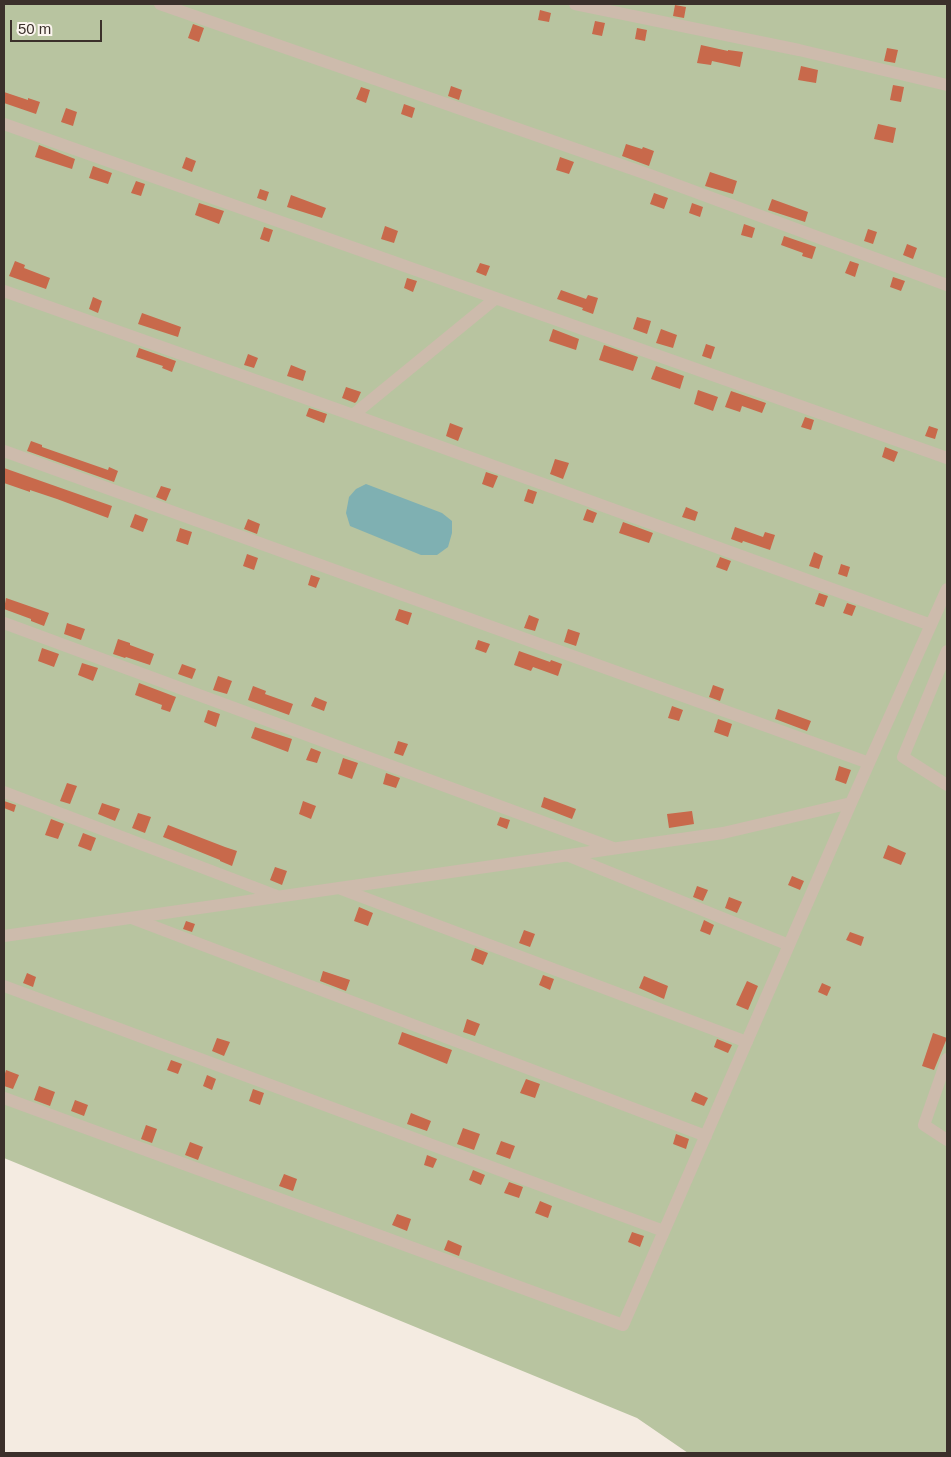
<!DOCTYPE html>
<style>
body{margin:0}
#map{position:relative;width:951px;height:1457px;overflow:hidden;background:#f4ebe1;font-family:Helvetica,sans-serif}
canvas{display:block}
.frame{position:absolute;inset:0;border:5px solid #3b302b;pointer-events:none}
.scale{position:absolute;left:10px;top:20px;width:92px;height:22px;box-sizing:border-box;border:2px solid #3b302b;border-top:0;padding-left:6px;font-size:15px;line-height:18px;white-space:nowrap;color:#3b302b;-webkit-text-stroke:4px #fbf5ee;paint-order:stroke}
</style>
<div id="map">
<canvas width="951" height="1457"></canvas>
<div class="frame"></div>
<div class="scale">50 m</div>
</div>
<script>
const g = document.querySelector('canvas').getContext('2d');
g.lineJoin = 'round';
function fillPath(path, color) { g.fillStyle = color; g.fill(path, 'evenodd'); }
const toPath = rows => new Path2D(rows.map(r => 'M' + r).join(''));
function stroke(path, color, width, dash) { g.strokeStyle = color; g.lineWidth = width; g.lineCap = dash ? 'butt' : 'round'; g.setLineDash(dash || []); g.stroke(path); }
const green = toPath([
 [4,4,947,4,947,1453,688,1453,637,1418,4,1158]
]);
const water = toPath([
 [366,484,442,513,452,521,452,533,448,547,437,555,421,555,350,526,346,513,349,497,356,489]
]);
const building = toPath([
 [675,5,686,7,684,18,673,16],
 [540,10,551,13,549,22,538,20],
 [595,21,605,23,602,36,592,34],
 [193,24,204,28,199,42,188,38],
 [637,28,647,30,645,41,635,39],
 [701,45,728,51,728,50,743,52,740,67,712,61,711,65,697,63],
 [887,48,898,50,895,63,884,61],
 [801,66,818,70,816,83,798,80],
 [893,85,904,87,901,102,890,100],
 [451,86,462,90,459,100,448,96],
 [361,87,370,90,366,103,356,99],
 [4,92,28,100,28,98,40,102,36,114,4,103],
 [404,104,415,108,412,118,401,114],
 [66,108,77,112,73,126,61,122],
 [878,124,896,128,893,143,874,139],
 [626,144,642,149,643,147,654,151,649,166,622,156],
 [39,145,75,159,72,169,35,157],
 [186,157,196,161,192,172,182,168],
 [560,157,574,162,569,174,556,170],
 [93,166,112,173,108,184,89,178],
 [710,172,737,181,733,194,705,186],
 [136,181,145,184,141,196,131,193],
 [260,189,269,192,266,201,257,198],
 [654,193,668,198,664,209,650,204],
 [291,195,326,208,322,218,287,207],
 [772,199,808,212,805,222,768,210],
 [199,203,224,211,219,224,195,215],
 [692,203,703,207,700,217,689,213],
 [744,224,755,228,752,238,741,235],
 [385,226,398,231,394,243,381,239],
 [264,227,273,230,269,242,260,239],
 [868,229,877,232,873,244,864,241],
 [784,236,816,247,812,259,802,256,803,253,781,245],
 [907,244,917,248,913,259,903,255],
 [15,261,25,265,24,268,50,278,46,289,9,276],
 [850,261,859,264,855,277,845,273],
 [480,263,490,266,486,276,476,272],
 [893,277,905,281,901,291,890,287],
 [407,278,417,281,413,292,404,288],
 [561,290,586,299,588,295,598,298,593,314,582,310,583,308,557,299],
 [93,297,102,301,98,313,89,309],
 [142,313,181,327,178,337,138,324],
 [637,317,651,321,647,334,633,329],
 [553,329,579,339,576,350,549,341],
 [661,329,677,335,673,348,656,343],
 [706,344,715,347,711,359,702,356],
 [604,345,638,357,633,371,599,360],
 [139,348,176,361,172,372,162,368,163,366,136,357],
 [248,354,258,358,254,368,244,365],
 [291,365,306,371,303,381,287,376],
 [656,366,684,376,680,389,651,379],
 [346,387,361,392,357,401,355,403,342,398],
 [698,390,718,397,713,411,694,404],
 [731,391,766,403,762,413,742,406,740,412,725,407],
 [309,408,327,414,324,423,306,416],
 [805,417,814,420,811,430,801,427],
 [450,423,463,428,458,441,446,436],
 [929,426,938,429,935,439,925,436],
 [31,441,42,445,42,447,108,470,109,467,118,471,114,482,27,451],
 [885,447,898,452,894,462,882,457],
 [555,459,569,463,563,479,550,474],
 [4,468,112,506,108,518,57,499,30,490,30,492,4,483],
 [486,472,498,476,493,488,482,484],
 [161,486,171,489,166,501,156,497],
 [528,489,537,492,533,504,524,501],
 [686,507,698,512,695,521,682,517],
 [587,509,597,513,593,523,583,520],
 [135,514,148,519,143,532,130,527],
 [248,519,260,524,257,534,244,529],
 [623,522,653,533,649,543,619,533],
 [735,527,763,537,765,532,775,535,770,550,743,541,742,543,731,539],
 [180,528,192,532,188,545,176,541],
 [814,552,823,556,819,569,809,566],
 [247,554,258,558,254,570,243,566],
 [720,557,731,561,727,571,716,567],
 [841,564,850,567,847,577,838,574],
 [311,575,320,578,316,588,308,585],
 [819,593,828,596,824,607,815,604],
 [6,598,49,613,44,626,31,621,31,619,4,609],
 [847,603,856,606,852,616,843,613],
 [399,609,412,613,408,625,395,620],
 [529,615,539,619,535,631,524,628],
 [67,623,85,629,81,640,64,634],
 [568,629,580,633,576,646,564,642],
 [118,639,130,643,130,645,154,654,150,665,126,657,125,658,113,654],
 [478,640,490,644,486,653,475,649],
 [42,648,59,654,54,667,38,661],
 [519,651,550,662,551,660,562,664,558,676,533,667,531,671,514,665],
 [82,663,98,668,93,681,78,675],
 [182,664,196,669,192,679,178,674],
 [218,676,232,681,227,694,213,690],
 [139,683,176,697,170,712,161,709,162,705,135,695],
 [713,685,724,689,720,701,709,697],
 [253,686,266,691,265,694,293,704,289,715,248,700],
 [315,697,327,702,324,711,311,706],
 [672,706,683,710,679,721,668,718],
 [778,709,811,721,807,731,775,719],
 [208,710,220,714,216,727,204,722],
 [718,719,732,724,728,737,714,732],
 [255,727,292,739,288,752,251,738],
 [398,741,408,744,403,756,394,753],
 [311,748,321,752,317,763,306,760],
 [343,758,358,763,352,779,338,774],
 [839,766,851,770,846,784,835,780],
 [386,773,400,778,396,788,383,784],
 [67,783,77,786,70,804,60,801],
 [544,797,576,809,572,819,541,807],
 [4,801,16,805,14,812,4,808],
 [303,801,316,806,311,819,299,814],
 [102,803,120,809,115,821,98,814],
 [692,811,694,824,669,828,667,814],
 [138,813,151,817,145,833,132,828],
 [500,817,510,820,507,829,497,825],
 [51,819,64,824,58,839,45,835],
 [168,825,225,847,237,851,232,866,220,861,220,860,163,837],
 [83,833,96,838,91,851,78,846],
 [888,845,906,853,901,865,883,858],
 [275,867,287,871,282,885,270,880],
 [792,876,804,881,800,890,788,885],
 [697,886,708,890,703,901,693,897],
 [729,897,742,902,737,913,725,908],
 [359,907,373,913,368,926,354,921],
 [704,920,714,925,710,935,700,931],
 [186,921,195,924,192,932,183,929],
 [524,930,535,934,530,947,519,943],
 [850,932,864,937,861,946,846,940],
 [475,948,488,953,483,965,471,960],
 [323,971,350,980,346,991,320,981],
 [27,973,36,977,33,987,23,983],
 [543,975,554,979,550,990,539,985],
 [644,976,668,986,664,999,639,988],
 [747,981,758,986,748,1010,736,1005],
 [822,983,831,987,827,996,818,992],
 [467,1019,480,1024,475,1036,463,1032],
 [402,1032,452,1050,447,1064,398,1044],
 [933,1033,947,1038,934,1070,922,1066],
 [217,1038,230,1042,224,1056,212,1051],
 [717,1039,732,1045,728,1053,714,1047],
 [171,1060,182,1064,178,1074,167,1070],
 [6,1070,19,1075,13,1089,4,1086,4,1077],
 [207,1075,216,1079,212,1090,203,1086],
 [526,1079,540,1084,535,1098,520,1093],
 [39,1086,55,1092,50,1106,34,1100],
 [253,1089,264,1093,260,1105,249,1101],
 [695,1092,708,1098,704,1106,691,1101],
 [75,1100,88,1105,84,1116,71,1111],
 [411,1113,431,1121,427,1131,407,1124],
 [146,1125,157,1129,152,1143,141,1139],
 [463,1128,480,1134,474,1150,457,1144],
 [676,1134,689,1139,686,1149,673,1144],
 [501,1141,515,1146,510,1159,496,1154],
 [190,1142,203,1147,198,1160,185,1155],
 [427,1155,437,1159,433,1168,424,1165],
 [473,1170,485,1175,481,1185,469,1180],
 [284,1174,297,1179,293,1191,279,1186],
 [509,1182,523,1187,519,1198,504,1193],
 [540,1201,552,1206,548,1218,535,1213],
 [397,1214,411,1219,407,1231,392,1225],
 [632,1232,644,1236,640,1247,628,1242],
 [448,1240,462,1246,459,1256,444,1250]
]);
const minor = toPath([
 [160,4,647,174,947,285],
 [575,4,799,50,947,85],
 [4,124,947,458],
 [4,291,353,415,931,625],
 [353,415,496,298],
 [4,451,869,763],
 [4,623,613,848],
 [947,651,903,757,947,785],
 [4,792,277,896],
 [569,856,789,945],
 [341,889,747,1042],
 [134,919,706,1136],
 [4,936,723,833,851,803],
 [4,986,664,1231],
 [947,1059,924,1125,947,1140],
 [4,1098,623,1325,851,803,947,589]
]);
fillPath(green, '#b8c4a0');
fillPath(water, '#7fb0b2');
fillPath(building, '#c8694b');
stroke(minor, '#cdbbac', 12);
</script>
